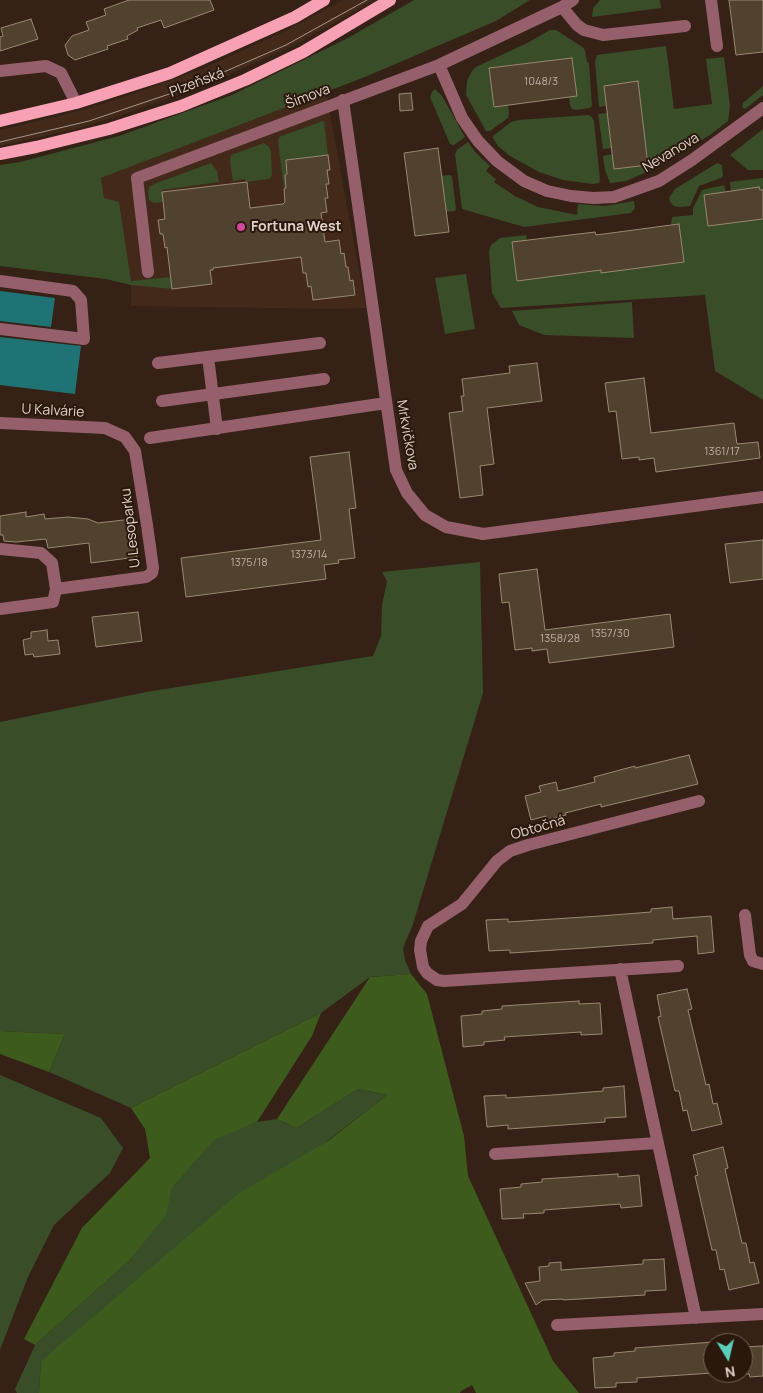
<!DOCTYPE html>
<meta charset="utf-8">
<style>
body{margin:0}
#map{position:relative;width:763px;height:1393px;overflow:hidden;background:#352115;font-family:Manrope,sans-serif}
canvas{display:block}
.north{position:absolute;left:703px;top:1333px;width:50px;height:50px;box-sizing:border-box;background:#2b180c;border:1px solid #736258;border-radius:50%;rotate:171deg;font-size:14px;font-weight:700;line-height:20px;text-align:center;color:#e0d2cb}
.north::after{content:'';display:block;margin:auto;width:18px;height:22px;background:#5acebd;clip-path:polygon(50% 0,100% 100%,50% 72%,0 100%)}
</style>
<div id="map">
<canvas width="763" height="1393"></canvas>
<div class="north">N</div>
</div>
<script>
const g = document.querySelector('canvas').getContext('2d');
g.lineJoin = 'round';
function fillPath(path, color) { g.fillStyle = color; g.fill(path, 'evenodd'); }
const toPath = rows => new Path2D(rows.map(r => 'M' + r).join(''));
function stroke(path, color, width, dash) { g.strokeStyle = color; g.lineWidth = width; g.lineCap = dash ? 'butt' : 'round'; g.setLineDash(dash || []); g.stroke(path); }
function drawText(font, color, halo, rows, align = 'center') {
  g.font = font + ' Manrope,sans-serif'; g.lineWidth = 4; g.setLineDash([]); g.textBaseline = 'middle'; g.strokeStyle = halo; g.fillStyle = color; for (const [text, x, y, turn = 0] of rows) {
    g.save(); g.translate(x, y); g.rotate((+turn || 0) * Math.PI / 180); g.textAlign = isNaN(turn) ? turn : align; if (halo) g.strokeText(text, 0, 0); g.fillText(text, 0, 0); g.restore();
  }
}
const built = toPath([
 [343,0,375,0,293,46,208,84,122,115,75,129,0,146,0,130,71,113,115,100,202,69,285,31],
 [326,92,366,308,336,309,131,306,131,284,104,198,101,178]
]);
const green = toPath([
 [414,0,530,0,496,21,365,77,101,178,104,198,119,202,131,281,171,277,173,289,131,285,106,279,0,266,0,165,20,162,119,136,232,95,348,38],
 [600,0,660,0,661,8,592,17,593,8],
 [550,30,556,30,584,48,585,51,587,62,589,63,592,106,590,108,576,110,572,109,570,105,569,97,577,96,572,58,489,68,494,106,508,105,509,113,508,118,490,131,486,131,466,95,467,81,472,71,476,67,529,42],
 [666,46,674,109,712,104,706,59,724,57,730,106,728,121,710,135,656,168,626,181,610,183,605,170,603,156,613,154,615,169,648,165,647,151,644,151,645,137,638,82,604,86,606,106,599,107,595,62,597,55],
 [763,86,763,95,745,109,742,107,743,103],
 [435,89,442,96,465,137,454,145,450,144,430,97,432,92],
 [607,113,612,148,603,149,598,114],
 [588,115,592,117,594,121,600,180,599,183,593,184,563,180,539,172,510,156,498,146,493,138,493,136,511,122,519,120],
 [323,121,324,121,328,155,286,160,287,174,285,175,286,188,284,189,278,142,279,137],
 [763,129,763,170,748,170,730,155],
 [468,142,476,153,490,166,486,171,496,179,494,182,515,196,538,207,577,215,578,204,605,206,634,201,635,208,631,213,524,227,462,209,455,154,457,150],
 [264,143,269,147,271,152,272,176,269,179,246,182,245,179,233,181,230,162,231,155],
 [211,163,217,171,219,182,162,190,163,202,154,203,149,200,148,192,149,187,154,184],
 [717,163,722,165,723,176,721,178,699,186,690,206,679,207,674,206,670,202,669,198,675,189],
 [450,175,452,176,456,209,455,211,443,212,445,204,442,177,439,176],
 [763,178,763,190,760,190,759,187,731,194,730,182],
 [724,185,726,194,718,195,718,193,704,195,708,226,763,219,763,400,715,371,705,295,501,308,492,293,489,251,491,245,500,238,526,235,527,241,512,243,517,281,601,270,601,272,684,262,679,224,671,225,672,217,693,215,693,208,702,190],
 [466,274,475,329,445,334,435,278],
 [632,302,634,338,544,335,519,325,512,311],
 [480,562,483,693,413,924,403,948,405,960,411,974,370,977,321,1013,131,1108,49,1072,65,1034,0,1031,0,722,146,692,373,656,381,636,382,605,387,581,382,572],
 [0,1075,101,1118,123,1148,110,1173,54,1225,28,1277,0,1350],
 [358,1089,387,1095,41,1361,39,1393,17,1393,15,1389,35,1345,130,1260,165,1215,172,1188,214,1139,257,1122,277,1119,296,1128]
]);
const forest = toPath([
 [411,974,427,994,464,1136,468,1176,553,1361,579,1393,476,1393,472,1385,461,1391,460,1393,39,1393,41,1361,239,1193,328,1141,387,1095,358,1089,296,1128,277,1119,370,977],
 [321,1013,312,1036,257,1122,214,1140,172,1188,166,1215,130,1260,35,1345,24,1339,82,1228,150,1158,145,1129,131,1108],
 [0,1031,65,1034,49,1072,0,1054]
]);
const water = toPath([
 [0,291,55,298,51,327,0,321],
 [0,337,81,346,75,394,0,385]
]);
const building = toPath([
 [129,0,210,0,214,10,164,28,161,20,137,28,138,30,127,36,128,39,107,46,108,49,75,60,68,55,65,45,72,36,89,30,86,22,106,15,104,9,129,0],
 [729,0,763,0,763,52,736,55,729,0],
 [31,19,38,39,0,51,0,37,3,36,1,28,31,19],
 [572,58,577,96,494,107,489,68,572,58],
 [638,81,648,165,614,169,604,86,638,81],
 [411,93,413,110,400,111,399,94,411,93],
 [438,148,449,232,415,236,404,153,438,148],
 [328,155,330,170,327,170,329,184,326,184,328,198,325,198,327,212,321,213,325,242,339,240,341,254,344,253,346,267,348,267,350,281,353,280,355,295,313,300,311,286,308,287,306,273,303,273,301,257,213,268,213,270,210,270,212,284,172,289,167,247,165,248,163,234,160,234,158,220,165,219,162,192,247,182,250,208,283,204,285,202,284,189,286,188,285,175,287,174,286,160,328,155],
 [759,187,760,190,763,190,763,219,708,226,704,195,759,187],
 [679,224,684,262,601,273,601,270,517,281,512,242,595,232,596,235,679,224],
 [537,363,542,401,487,408,494,464,480,466,483,495,460,498,449,413,463,411,461,396,464,396,462,379,510,373,509,366,537,363],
 [644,378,651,433,734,423,737,444,758,442,760,458,656,472,654,458,639,460,639,457,622,459,616,411,609,412,605,383,644,378],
 [349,452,356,508,349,509,355,558,338,560,339,563,324,565,326,579,186,597,181,558,321,540,310,457,349,452],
 [26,512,26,517,44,514,45,519,68,517,88,519,98,523,132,519,137,557,91,563,89,543,48,548,46,539,16,542,4,541,3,535,0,535,0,516,26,512],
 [763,540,763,579,730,583,725,544,763,540],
 [537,569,545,630,670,614,674,647,549,663,547,649,532,651,532,648,515,650,509,602,502,603,499,574,537,569],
 [138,612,142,641,96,647,92,617,138,612],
 [47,630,48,641,58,640,60,654,34,657,33,654,25,655,23,640,31,638,31,632,47,630],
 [689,755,698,784,601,807,601,804,565,813,566,815,547,820,546,816,531,820,525,796,541,792,539,786,556,782,558,791,595,782,594,777,635,766,635,768,689,755],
 [672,907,673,919,711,916,714,952,698,954,697,936,653,940,653,943,586,948,510,953,510,950,489,951,486,920,508,919,508,922,600,916,651,912,651,909,672,907],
 [687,989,692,1009,688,1010,706,1085,709,1084,713,1104,717,1103,722,1124,692,1131,687,1110,683,1111,679,1091,675,1091,658,1017,661,1016,657,995,687,989],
 [579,1001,579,1004,600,1003,602,1034,581,1035,581,1032,504,1037,505,1040,484,1042,484,1045,463,1047,461,1016,482,1014,482,1011,502,1009,502,1006,579,1001],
 [624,1086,626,1117,605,1118,605,1122,508,1129,508,1125,487,1127,484,1096,506,1095,506,1098,552,1095,603,1091,603,1088,624,1086],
 [723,1147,728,1168,725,1169,742,1243,746,1243,750,1263,754,1262,759,1283,729,1290,724,1269,720,1270,716,1250,712,1250,695,1176,698,1175,693,1155,723,1147],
 [618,1174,618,1177,639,1175,642,1206,621,1208,620,1204,544,1210,544,1213,523,1214,524,1218,502,1219,500,1189,521,1187,521,1184,542,1182,542,1179,618,1174],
 [664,1259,666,1290,645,1291,645,1295,563,1300,563,1299,543,1300,536,1305,525,1283,540,1281,539,1267,549,1266,549,1263,561,1262,561,1270,643,1264,643,1260,664,1259],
 [713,1342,713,1373,637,1378,637,1382,616,1383,616,1387,595,1388,593,1358,614,1356,614,1353,635,1351,635,1348,713,1342],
 [763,1346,763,1376,750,1377,749,1374,743,1374,743,1347,763,1346]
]);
const minor = toPath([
 [711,0,717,46],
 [562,7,577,25,584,30,603,35,685,26],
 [439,65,462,118,478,141,497,161,524,181,547,191,571,196,593,198,614,197,659,181,692,160,763,108],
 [0,71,46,66,61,73,76,103],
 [343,100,396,470,407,493,425,515,446,527,483,534,763,497],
 [148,272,137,178,439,65,562,7,573,0],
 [0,281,73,291,81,300,84,339,0,329],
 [208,357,217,429],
 [158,363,320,343],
 [162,401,324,379],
 [0,423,105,428,125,437,135,451,147,525,153,568,152,573,146,577,56,589],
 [150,438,386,403],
 [0,549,41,553,52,563,56,589,53,602,0,609],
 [745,915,750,955,753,961,763,964],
 [678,966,444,981,437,980,427,973,423,967,420,950,421,941,428,926,462,904,497,861,510,851,528,845,699,801],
 [620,969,696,1318],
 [495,1154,657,1143],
 [557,1325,763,1314]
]);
const major = toPath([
 [0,121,76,103,170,73,295,17,324,0],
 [0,154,36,147,109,129,181,106,245,80,303,52,390,0]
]);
const tram = toPath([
 [0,142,89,121,187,88,286,45,367,0]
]);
const markers = [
 [241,227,5,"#d1479c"]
];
const numberNames = [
 ["1048/3",541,82],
 ["1361/17",722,452],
 ["1373/14",309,555],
 ["1375/18",249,563],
 ["1357/30",610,634],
 ["1358/28",560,639]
];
const streetNames = [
 ["Plzeňská",197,83,-21],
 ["Šímova",308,97,-21],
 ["Nevanova",671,153,-31],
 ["U Kalvárie",53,411,3],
 ["Mrkvičkova",407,435,80],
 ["U Lesoparku",131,528,-97],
 ["Obtočná",538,828,-16]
];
const poiNames = [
 ["Fortuna West",251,227]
];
fillPath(built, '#42291a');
fillPath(green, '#394d28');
fillPath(forest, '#3d5b1d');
fillPath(water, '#1f7375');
fillPath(building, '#50422e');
stroke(building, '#998973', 1);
stroke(minor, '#95606c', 12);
stroke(major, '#f8a1b4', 12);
stroke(tram, '#a7978f', 1);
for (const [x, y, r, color] of markers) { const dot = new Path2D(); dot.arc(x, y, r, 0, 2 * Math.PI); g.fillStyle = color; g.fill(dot); stroke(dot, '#2b180c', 2); }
drawText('11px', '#bcaea4', null, numberNames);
drawText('14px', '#e0d2cb', '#2b180c', streetNames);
drawText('bold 14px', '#e0d2cb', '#2b180c', poiNames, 'left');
</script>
